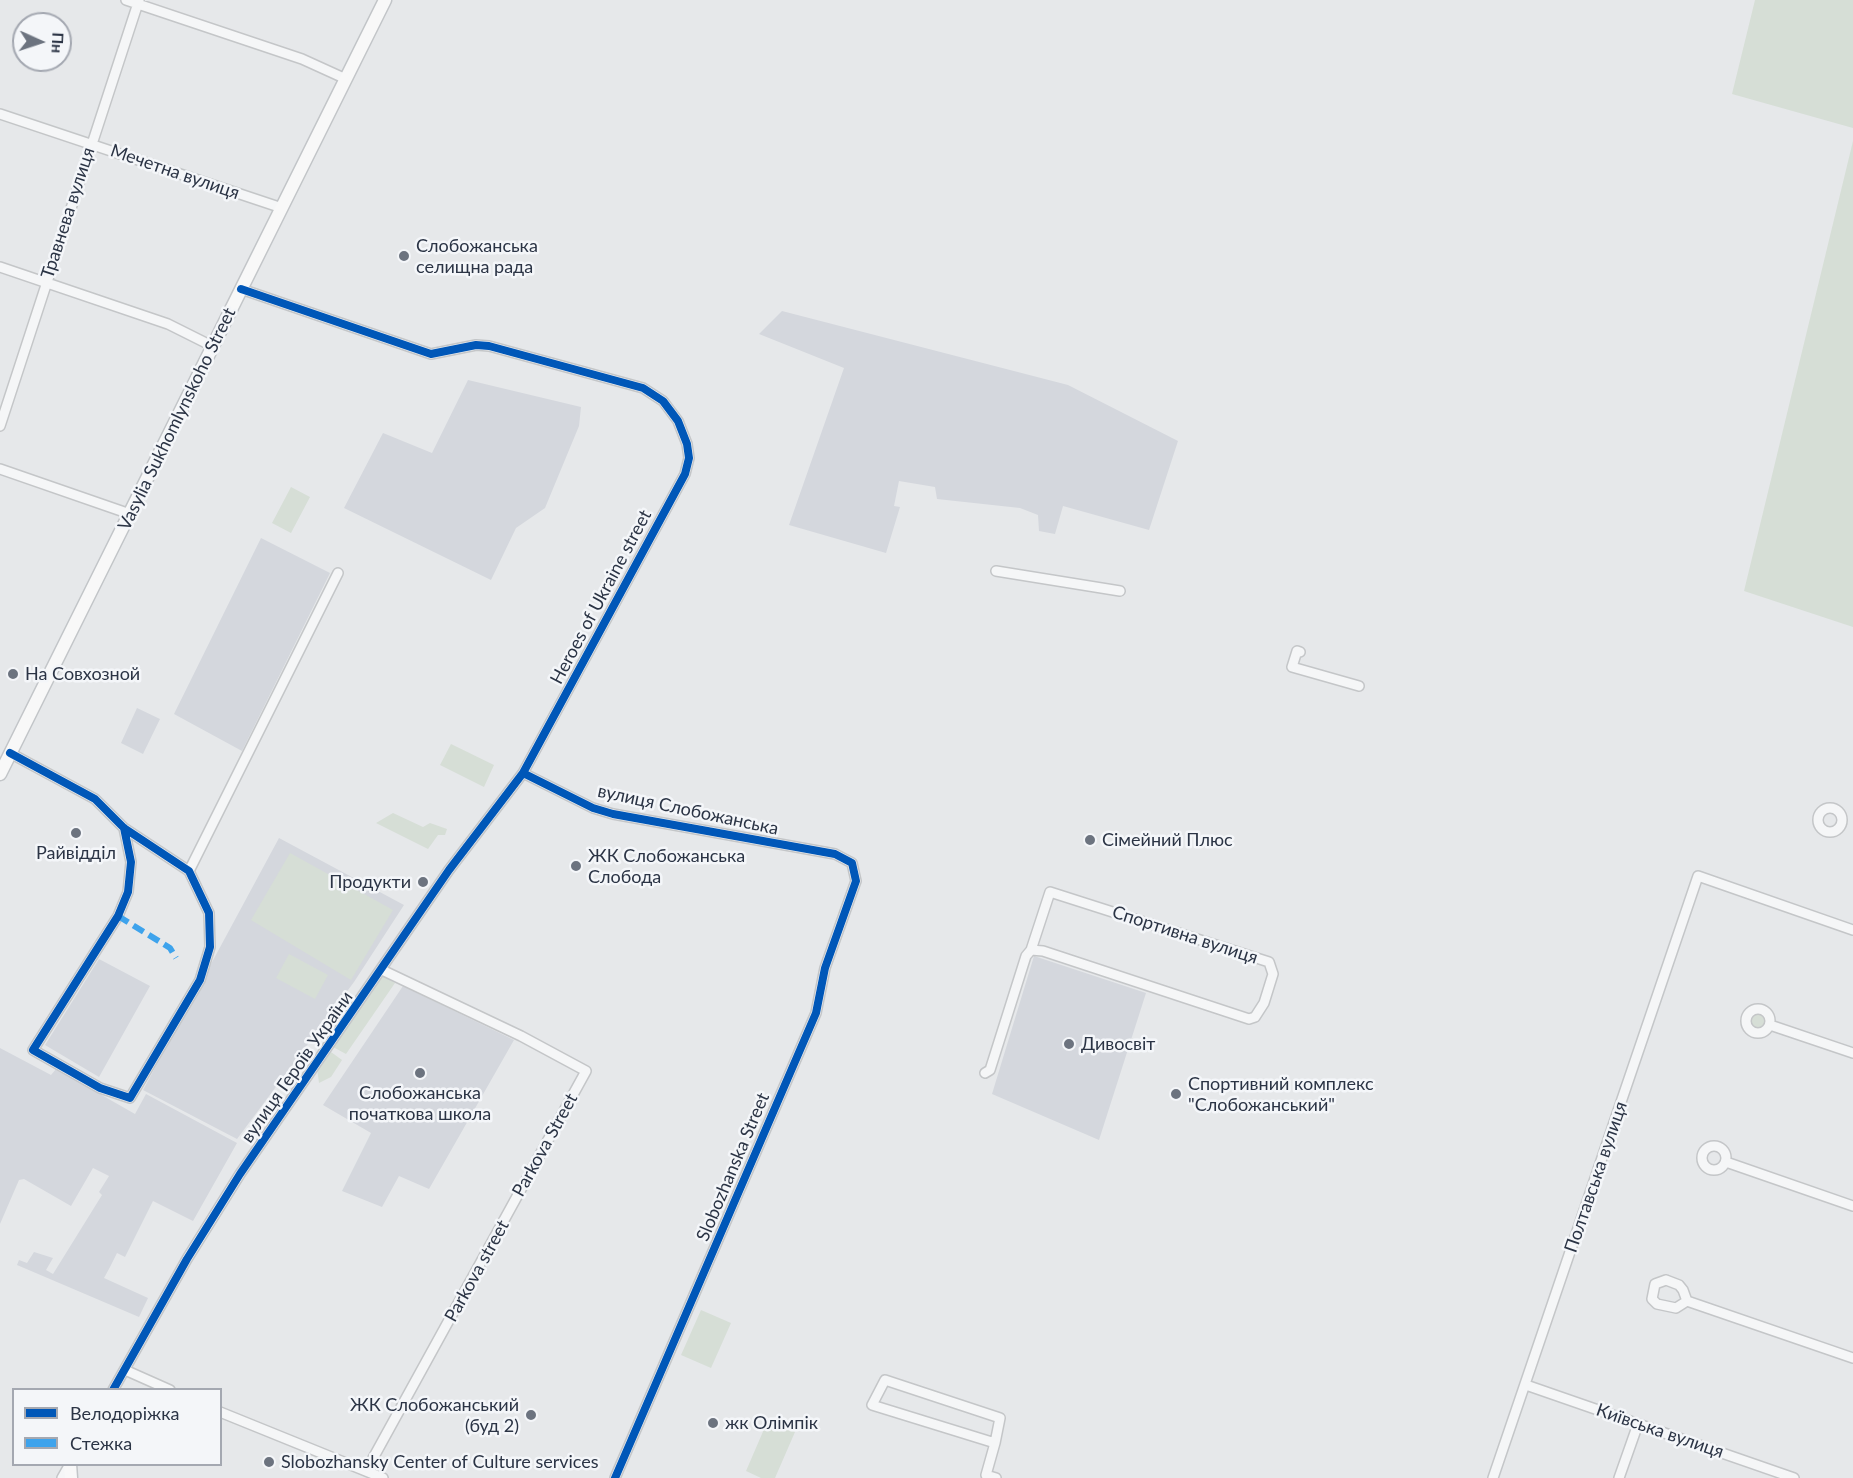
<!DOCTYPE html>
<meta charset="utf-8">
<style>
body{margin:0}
#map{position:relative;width:1853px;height:1478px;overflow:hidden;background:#e6e8ea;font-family:Lato,sans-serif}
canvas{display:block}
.legend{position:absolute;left:12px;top:1388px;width:210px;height:78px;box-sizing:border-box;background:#f4f6f9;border:2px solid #a4a8b1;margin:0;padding:8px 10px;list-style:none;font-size:18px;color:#2b3445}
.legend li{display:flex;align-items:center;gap:12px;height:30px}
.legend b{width:30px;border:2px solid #a4a8b1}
.north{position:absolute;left:12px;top:12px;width:60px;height:60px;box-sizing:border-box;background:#f4f6f9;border:2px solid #a4a8b1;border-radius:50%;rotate:93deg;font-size:16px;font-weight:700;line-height:24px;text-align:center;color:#2b3445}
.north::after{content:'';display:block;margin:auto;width:21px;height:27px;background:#6c737f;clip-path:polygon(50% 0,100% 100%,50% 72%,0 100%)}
</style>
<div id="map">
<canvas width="1853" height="1478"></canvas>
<ul class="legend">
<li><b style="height:8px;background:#0057b8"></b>Велодоріжка</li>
<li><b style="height:8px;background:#3ea3ec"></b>Стежка</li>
</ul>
<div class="north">Пн</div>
</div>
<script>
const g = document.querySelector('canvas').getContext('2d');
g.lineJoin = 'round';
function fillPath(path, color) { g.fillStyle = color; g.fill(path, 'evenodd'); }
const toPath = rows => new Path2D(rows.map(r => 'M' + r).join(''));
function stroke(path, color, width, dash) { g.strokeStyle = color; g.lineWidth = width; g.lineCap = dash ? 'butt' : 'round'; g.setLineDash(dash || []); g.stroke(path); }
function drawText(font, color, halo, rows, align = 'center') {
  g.font = font + ' Lato,sans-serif'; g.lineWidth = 5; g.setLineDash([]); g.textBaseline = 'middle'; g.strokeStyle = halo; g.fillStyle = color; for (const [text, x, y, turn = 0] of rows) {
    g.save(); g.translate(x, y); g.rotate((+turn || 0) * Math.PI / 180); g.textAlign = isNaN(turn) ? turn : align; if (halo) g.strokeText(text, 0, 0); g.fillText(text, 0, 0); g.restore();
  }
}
const built = toPath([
 [782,311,1068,385,1178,441,1149,530,1063,506,1055,534,1039,531,1038,515,1020,508,937,499,935,487,899,481,894,506,900,507,886,553,789,525,844,368,759,334],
 [468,380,581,407,579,426,545,508,516,528,491,580,344,508,383,433,432,453],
 [261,538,330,573,242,751,174,714],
 [137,708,160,719,143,754,121,743],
 [279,838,404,905,354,982,237,1139,143,1090],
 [1034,956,1146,993,1099,1140,992,1094],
 [99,959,150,986,99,1077,45,1045],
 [403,986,514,1040,429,1189,399,1176,382,1207,342,1191,371,1133,323,1105],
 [0,1048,51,1075,56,1069,135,1114,146,1094,237,1143,193,1221,153,1201,125,1257,117,1253,110,1267,104,1278,148,1298,139,1317,17,1265,19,1260,27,1263,34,1252,53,1258,46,1270,53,1274,102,1195,99,1192,109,1176,93,1168,71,1206,24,1179,19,1180,0,1224]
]);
const green = toPath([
 [1755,0,1853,0,1853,128,1732,94],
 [1853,141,1853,627,1744,591],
 [291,487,310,497,291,533,272,523],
 [451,744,494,765,484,787,440,765],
 [393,813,423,827,430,823,447,829,445,835,438,835,428,849,376,823],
 [290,853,393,910,351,980,251,920],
 [289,954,328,975,315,999,276,978],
 [383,976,395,983,346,1054,333,1047],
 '1746 1021a12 12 0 1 1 24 0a12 12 0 1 1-24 0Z',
 [331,1052,342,1060,331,1077,319,1083,317,1068],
 [701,1310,731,1323,711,1368,681,1355],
 [768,1420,795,1432,775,1478,761,1478,746,1471]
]);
const minor = toPath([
 [126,0,302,59,346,79],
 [0,114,282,208],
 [0,267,168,324,212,346],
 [0,426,139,0],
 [0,469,130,514],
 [996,571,1120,591],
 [1300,652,1297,651,1292,667,1359,686],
 [10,753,95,799,124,828,189,871,209,913,210,947,200,980,130,1098,100,1088,33,1050,118,916,128,892,131,862,124,828],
 [523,773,593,808,613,814,835,854,852,863,856,881,825,968,816,1013,615,1478],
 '1818 820a12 12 0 1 1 24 0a12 12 0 1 1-24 0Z',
 [189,871,338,573],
 [382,970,521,1036,586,1071],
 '1746 1021a12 12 0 1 1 24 0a12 12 0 1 1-24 0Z',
 [1770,1025,1853,1053],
 [985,1073,990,1070,1026,956,1031,950,1043,951,1249,1019,1255,1017,1264,1003,1273,974,1269,962,1050,892,1031,950],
 '1702 1158a12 12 0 1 1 24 0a12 12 0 1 1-24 0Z',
 [1726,1162,1853,1206],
 [1666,1280,1679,1285,1683,1290,1687,1301,1676,1308,1657,1304,1652,1299,1655,1284,1666,1280],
 [1687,1301,1853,1358],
 [125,1370,170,1390],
 [1526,1385,1794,1478],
 [113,1390,187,1259,240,1174,449,870,523,773,685,474,689,458,687,444,678,421,663,401,643,388,489,346,476,345,431,354,241,289],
 [220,1412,383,1478],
 [995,1443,872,1405,885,1380,1000,1418,995,1443,986,1475,996,1478],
 [366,1471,586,1071],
 [62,1478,70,1464],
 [1493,1478,1698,876,1853,930],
 [1619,1478,1638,1424]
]);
const major = toPath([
 [0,774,385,0],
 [70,1464,71,1478]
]);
const quiet = toPath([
 [118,916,170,948,176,958]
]);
const cycleway = toPath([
 [10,753,95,799,124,828,189,871,209,913,210,947,200,980,130,1098,100,1088,33,1050,118,916,128,892,131,862,124,828],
 [523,773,593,808,613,814,835,854,852,863,856,881,825,968,816,1013,615,1478],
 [113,1390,187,1259,240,1174,449,870,523,773,685,474,689,458,687,444,678,421,663,401,643,388,489,346,476,345,431,354,241,289]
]);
const markers = [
 [404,256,6,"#6c737f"],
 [13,674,6,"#6c737f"],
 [76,833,6,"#6c737f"],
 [1090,840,6,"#6c737f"],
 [576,866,6,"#6c737f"],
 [423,882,6,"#6c737f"],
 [1069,1044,6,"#6c737f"],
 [420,1073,6,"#6c737f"],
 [1176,1094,6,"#6c737f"],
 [531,1415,6,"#6c737f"],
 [713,1423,6,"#6c737f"],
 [269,1462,6,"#6c737f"]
];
const streetNames = [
 ["Мечетна вулиця",175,172,19],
 ["Травнева вулиця",68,213,-72],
 ["Vasylia Sukhomlynskoho Street",177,419,-64],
 ["Heroes of Ukraine street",601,597,-62],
 ["вулиця Слобожанська",688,810,12],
 ["Спортивна вулиця",1185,935,18],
 ["вулиця Героїв України",297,1067,-55],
 ["Parkova Street",545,1145,-61],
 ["Slobozhanska Street",733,1167,-67],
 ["Полтавська вулиця",1596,1177,-71],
 ["Parkova street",477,1271,-61],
 ["Київська вулиця",1660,1431,19]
];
const poiNames = [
 ["Слобожанська",416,246],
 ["селищна рада",416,267],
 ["На Совхозной",25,674],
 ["Сімейний Плюс",1102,840],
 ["Райвідділ",76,853,"center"],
 ["ЖК Слобожанська",588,856],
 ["Слобода",588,877],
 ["Продукти",411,882,"right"],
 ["Дивосвіт",1081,1044],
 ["Спортивний комплекс",1188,1084],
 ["\"Слобожанський\"",1188,1105],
 ["Cлобожанська",420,1093,"center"],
 ["початкова школа",420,1114,"center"],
 ["ЖК Слобожанський",519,1405,"right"],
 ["(буд 2)",519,1426,"right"],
 ["жк Олімпік",725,1423],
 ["Slobozhansky Center of Culture services",281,1462]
];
fillPath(built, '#d4d7dd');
fillPath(green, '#d6ded6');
stroke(minor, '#c4c6c8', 12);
stroke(major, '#c2c5c8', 15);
stroke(minor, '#f5f6f7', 9);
stroke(major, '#f8f8f8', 12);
stroke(quiet, '#3ea3ec', 6, [12, 6]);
stroke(cycleway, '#0057b8', 8);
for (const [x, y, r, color] of markers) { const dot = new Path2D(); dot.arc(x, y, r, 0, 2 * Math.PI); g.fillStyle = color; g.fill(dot); stroke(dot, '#f4f6f9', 2); }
drawText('18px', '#2b3445', '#f4f6f9', streetNames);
drawText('18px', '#2b3445', '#f4f6f9', poiNames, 'left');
</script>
